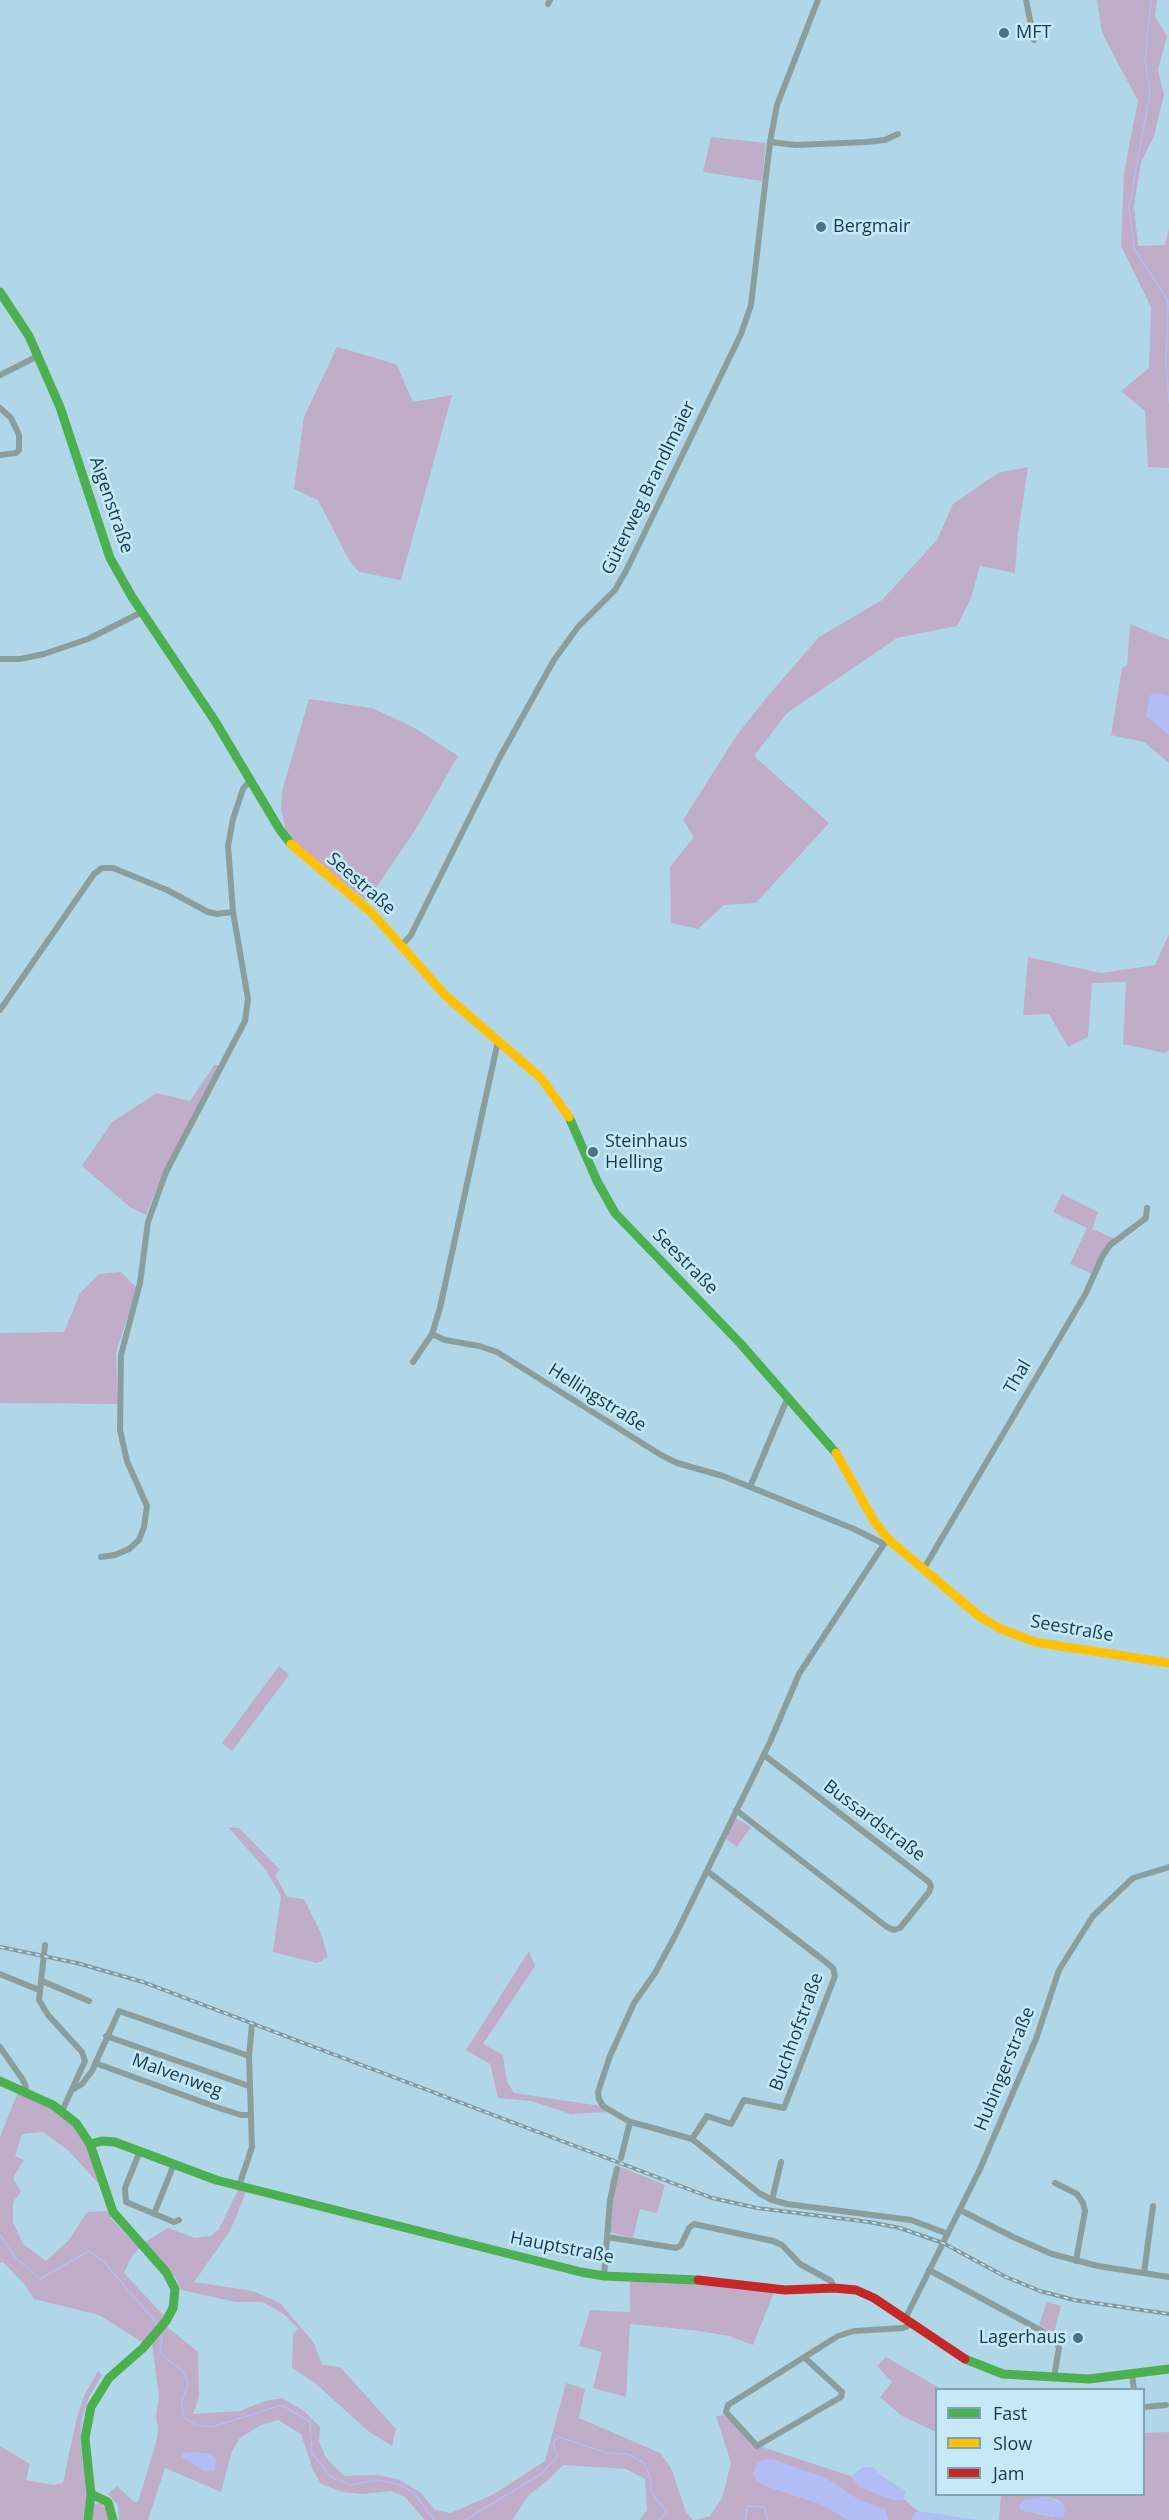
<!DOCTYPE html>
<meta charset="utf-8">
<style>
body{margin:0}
#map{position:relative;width:1169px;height:2520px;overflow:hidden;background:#b0d7e7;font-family:"Open Sans",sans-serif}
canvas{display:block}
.legend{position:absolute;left:935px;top:2388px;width:210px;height:108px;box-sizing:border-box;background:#c6e9f7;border:2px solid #7ea3b2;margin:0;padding:8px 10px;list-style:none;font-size:18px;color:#133b4a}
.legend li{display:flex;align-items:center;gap:12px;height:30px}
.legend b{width:30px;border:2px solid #7ea3b2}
</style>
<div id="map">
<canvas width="1169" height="2520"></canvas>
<ul class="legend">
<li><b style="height:8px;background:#4caf50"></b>Fast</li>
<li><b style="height:8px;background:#ffc107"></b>Slow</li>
<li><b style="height:8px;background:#c62828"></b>Jam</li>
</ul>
</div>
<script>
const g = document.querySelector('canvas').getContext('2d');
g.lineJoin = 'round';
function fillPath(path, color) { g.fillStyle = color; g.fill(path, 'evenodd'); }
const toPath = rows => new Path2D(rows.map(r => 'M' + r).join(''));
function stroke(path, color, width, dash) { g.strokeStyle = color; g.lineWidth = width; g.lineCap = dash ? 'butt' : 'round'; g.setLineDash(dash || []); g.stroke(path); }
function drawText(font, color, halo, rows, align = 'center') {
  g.font = font + ' "Open Sans",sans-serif'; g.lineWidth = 5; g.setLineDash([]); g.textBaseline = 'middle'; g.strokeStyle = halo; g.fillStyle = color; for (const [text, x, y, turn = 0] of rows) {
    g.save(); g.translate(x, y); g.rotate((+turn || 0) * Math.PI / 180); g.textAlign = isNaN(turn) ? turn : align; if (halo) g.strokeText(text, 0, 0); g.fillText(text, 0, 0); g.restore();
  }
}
const green = toPath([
 [1097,0,1157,0,1155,16,1167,36,1158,69,1164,95,1154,136,1141,162,1134,206,1138,246,1165,245,1169,228,1169,468,1148,467,1145,411,1121,391,1149,368,1151,307,1121,246,1124,172,1138,101,1102,33],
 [711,137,766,143,762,181,703,172],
 [337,347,396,364,413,402,452,395,401,580,359,572,349,560,318,500,294,489,304,417],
 [1028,467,1018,533,1015,573,980,566,971,598,957,626,897,638,787,713,754,756,829,823,756,903,724,905,698,929,671,923,670,867,694,837,683,820,737,735,767,697,819,637,882,600,937,540,953,504,998,473],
 [1130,624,1169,640,1169,763,1144,742,1111,735,1122,668,1127,665],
 [309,699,372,708,413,727,458,756,416,829,367,901,308,855,286,832,281,809,282,791],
 [1169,934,1169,1050,1165,1053,1123,1044,1126,982,1092,983,1088,1037,1068,1047,1049,1014,1023,1015,1028,957,1101,973,1155,965],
 [215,1064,220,1067,162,1174,146,1215,131,1208,82,1166,112,1122,157,1093,190,1101],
 [1062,1194,1098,1212,1092,1229,1118,1240,1105,1255,1097,1276,1070,1264,1087,1228,1053,1212],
 [121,1272,137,1288,116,1353,118,1404,0,1403,0,1333,64,1332,80,1293,99,1274],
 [279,1666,289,1675,232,1751,222,1743],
 [734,1817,751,1827,737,1847,724,1837],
 [228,1827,239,1828,280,1870,275,1875,287,1897,304,1899,321,1933,328,1957,317,1963,273,1952,281,1896,266,1870],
 [529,1951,535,1966,483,2044,503,2055,507,2082,514,2093,601,2106,609,2112,571,2114,531,2101,498,2098,490,2064,466,2050],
 [18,2092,50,2106,73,2124,87,2145,98,2183,68,2150,43,2132,22,2134,15,2156,24,2160,13,2178,21,2192,13,2202,13,2222,23,2244,46,2261,68,2241,87,2212,107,2211,113,2221,139,2248,131,2258,124,2273,165,2317,142,2342,99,2315,34,2299,25,2285,3,2262,0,2263,0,2137],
 [616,2165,665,2185,657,2213,640,2209,633,2238,605,2231,610,2182],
 [238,2190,246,2192,230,2231,194,2282,253,2291,280,2303,314,2343,322,2365,340,2367,396,2429,392,2446,368,2431,315,2383,292,2368,293,2334,298,2329,284,2314,262,2302,236,2302,181,2290,176,2278,145,2242,168,2228,195,2238,211,2236,219,2229],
 [653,2279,774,2292,753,2345,729,2336,700,2331,630,2324,626,2397,593,2388,602,2352,579,2346,590,2310,630,2312,630,2281],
 [1047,2302,1061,2306,1054,2333,1039,2325],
 [166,2326,198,2352,199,2397,193,2414,240,2411,265,2401,282,2398,305,2412,320,2427,319,2441,326,2458,344,2476,376,2475,398,2479,420,2492,435,2510,451,2513,494,2494,545,2461,566,2383,585,2389,579,2418,660,2453,671,2468,686,2512,693,2520,639,2520,647,2510,645,2479,626,2469,563,2465,547,2481,529,2495,512,2520,425,2520,405,2497,391,2491,363,2494,343,2492,321,2484,313,2470,301,2434,278,2420,261,2425,240,2438,232,2451,221,2492,165,2468,148,2520,119,2520,118,2505,108,2494,117,2486,134,2502,138,2502,157,2439,158,2429,156,2416,159,2397,152,2343],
 [886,2357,941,2389,936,2390,936,2432,902,2416,880,2397,892,2382,877,2366],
 [98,2371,102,2375,89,2397,82,2418,80,2442,87,2492,83,2520,0,2520,0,2446,30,2464,26,2480,54,2485,63,2483,76,2421,84,2396],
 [727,2415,753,2446,762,2447,851,2476,860,2487,894,2500,904,2499,918,2511,914,2514,912,2520,695,2520,710,2516,722,2498,731,2463,716,2416],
 [1169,2432,1169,2520,999,2520,1001,2495,1144,2494,1144,2433],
 [1046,2497,1059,2500,1065,2511,1053,2517,1020,2510],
 [101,2503,107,2510,111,2520,93,2520,94,2504]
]);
const water = toPath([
 [1158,693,1169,696,1169,735,1146,716,1150,695],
 [193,2452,212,2454,216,2459,215,2470,204,2471,182,2457,183,2453],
 [772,2459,826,2478,861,2501,885,2509,888,2520,848,2520,820,2504,768,2487,757,2481,753,2475,756,2465,762,2460],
 [863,2467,873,2467,883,2477,906,2491,904,2499,894,2500,860,2487,851,2476],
 [1046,2497,1063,2503,1065,2511,1063,2518,1020,2510,1019,2505,1024,2500],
 [918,2511,979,2520,912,2520,914,2514]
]);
const stream = toPath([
 [1151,0,1145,59,1150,93,1129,207,1134,248,1168,301,1166,360,1169,403],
 [0,2235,15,2257,40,2279,89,2251,104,2262,154,2320,157,2326],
 [160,2333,162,2338,160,2353,183,2372,188,2383,182,2401,183,2416,195,2425,212,2427,282,2405,310,2422,312,2453,331,2477,351,2485,377,2480,398,2484,414,2493,434,2520],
 [465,2520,541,2474,557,2457,553,2442,559,2437,607,2453,628,2454,643,2462,650,2476,652,2493,667,2512,659,2520],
 [745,2520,748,2506,764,2507,768,2520]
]);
const street = toPath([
 [1026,0,1034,40],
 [548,4,550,0],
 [770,142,796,145,867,142,885,140,898,134],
 [0,375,38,356],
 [0,408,11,418,19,435,19,450,16,453,0,455],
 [0,659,20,659,44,654,88,639,142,612],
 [402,945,411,935,500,757,554,660,578,627,615,590,626,571,741,334,751,305,770,142,777,105,818,0],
 [0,1010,94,874,102,868,113,868,167,890,208,912,217,914,233,912],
 [432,1334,445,1340,479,1346,497,1352,661,1455,677,1463,723,1476,854,1529,884,1544,887,1542],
 [413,1362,432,1334,440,1308,498,1041],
 [750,1487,788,1397],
 [101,1557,115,1555,129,1549,139,1540,144,1527,147,1506,127,1461,120,1430,121,1355,140,1283,148,1222,166,1172,245,1021,248,999,233,912,228,846,233,819,243,789,250,780],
 [923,1570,1086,1293,1102,1257,1110,1245,1146,1218,1147,1208],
 [736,1810,887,1927,894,1930,900,1928,929,1892,931,1886,929,1882,764,1755],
 [45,1945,39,2000,48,2015,82,2052,85,2061,62,2111],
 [0,1974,39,1990],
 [42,1981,89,2001],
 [106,2036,249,2086],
 [0,2047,23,2080,26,2087,24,2091],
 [95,2063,216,2107,241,2115,249,2115],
 [74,2089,82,2084,92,2071,119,2011,249,2056],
 [630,2122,603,2106,599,2099,598,2092,610,2056,634,2003,655,1973,676,1934,770,1742,799,1674,884,1544],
 [692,2139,707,2116,731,2124,744,2100,784,2108,835,1976,833,1968,822,1959,707,1871],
 [140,2151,125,2188,126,2202,174,2222,179,2220],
 [621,2158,630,2122,646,2126,692,2139,759,2193,772,2200,787,2204,911,2220,948,2234],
 [1055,2183,1077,2194,1083,2203,1085,2211,1076,2261],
 [239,2186,252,2147,249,2056,252,2024],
 [772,2200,781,2162],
 [960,2210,1013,2237,1052,2254,1098,2266,1169,2277],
 [154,2214,174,2164],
 [607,2237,676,2248,681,2245,689,2228,694,2224,773,2241,782,2245,800,2264,831,2281,834,2288],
 [929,2270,1055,2338,1059,2348,1054,2377],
 [1144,2273,1153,2206],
 [604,2276,610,2200,617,2169],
 [905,2319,980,2169,1036,2039,1059,1970,1093,1916,1133,1878,1169,1867],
 [805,2358,842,2392,841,2397,757,2446,726,2412,728,2405,838,2336,854,2331,903,2328,912,2324],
 [1132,2374,1134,2390],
 [1144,2407,1166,2405]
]);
const fast = toPath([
 [0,292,29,336,60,407,110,558,132,597,215,721,280,830,291,844],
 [569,1117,597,1181,615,1213,740,1343,836,1453],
 [0,2081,53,2105,76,2123,90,2144,113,2212,166,2272,175,2289,173,2308,166,2321,143,2348,109,2378,91,2407,85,2438,91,2494,88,2520],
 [90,2144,102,2141,115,2142,216,2180,581,2272,604,2276,698,2280],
 [965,2359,1003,2374,1089,2379,1169,2369],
 [91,2494,108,2502,113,2520]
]);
const slow = toPath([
 [291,844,372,913,446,996,541,1078,569,1117],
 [836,1453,874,1521,889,1540,979,1616,1001,1629,1035,1642,1169,1663]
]);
const jam = toPath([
 [698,2280,785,2290,834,2288,856,2290,874,2298,965,2359]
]);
const rail = toPath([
 [0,1947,77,1963,143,1982,712,2198,757,2208,869,2222,900,2228,943,2243,1006,2277,1040,2291,1074,2300,1169,2314]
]);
const markers = [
 [1004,33,6,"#4a7281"],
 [821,227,6,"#4a7281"],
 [593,1152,6,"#4a7281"],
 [1078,2338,6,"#4a7281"]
];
const poiNames = [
 ["MFT",1016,33],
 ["Bergmair",833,227],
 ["Steinhaus",605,1142],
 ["Helling",605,1163],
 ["Lagerhaus",1066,2338,"right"]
];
const streetNames = [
 ["Güterweg Brandlmaier",649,488,-64],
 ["Aigenstraße",111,505,71],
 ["Seestraße",361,884,41],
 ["Seestraße",685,1262,45],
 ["Thal",1018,1377,-60],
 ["Hellingstraße",597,1398,32],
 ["Seestraße",1072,1629,10],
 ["Bussardstraße",874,1821,37],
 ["Buchhofstraße",797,2032,-70],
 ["Hubingerstraße",1005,2069,-68],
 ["Malvenweg",177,2076,20],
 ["Hauptstraße",562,2248,11]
];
fillPath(green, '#c0adc9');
fillPath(water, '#b3bdf5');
stroke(stream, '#b3bdf5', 1.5);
stroke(street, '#8a9e9e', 6);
stroke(fast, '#4caf50', 9);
stroke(slow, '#ffc107', 9);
stroke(jam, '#c62828', 9);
stroke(rail, '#829aa0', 4);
stroke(rail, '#c6e9f7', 1.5, [4.5]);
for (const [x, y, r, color] of markers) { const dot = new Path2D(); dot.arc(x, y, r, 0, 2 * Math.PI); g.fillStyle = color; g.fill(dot); stroke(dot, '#c6e9f7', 2); }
drawText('18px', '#133b4a', '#c6e9f7', poiNames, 'left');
drawText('18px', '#133b4a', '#c6e9f7', streetNames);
</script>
